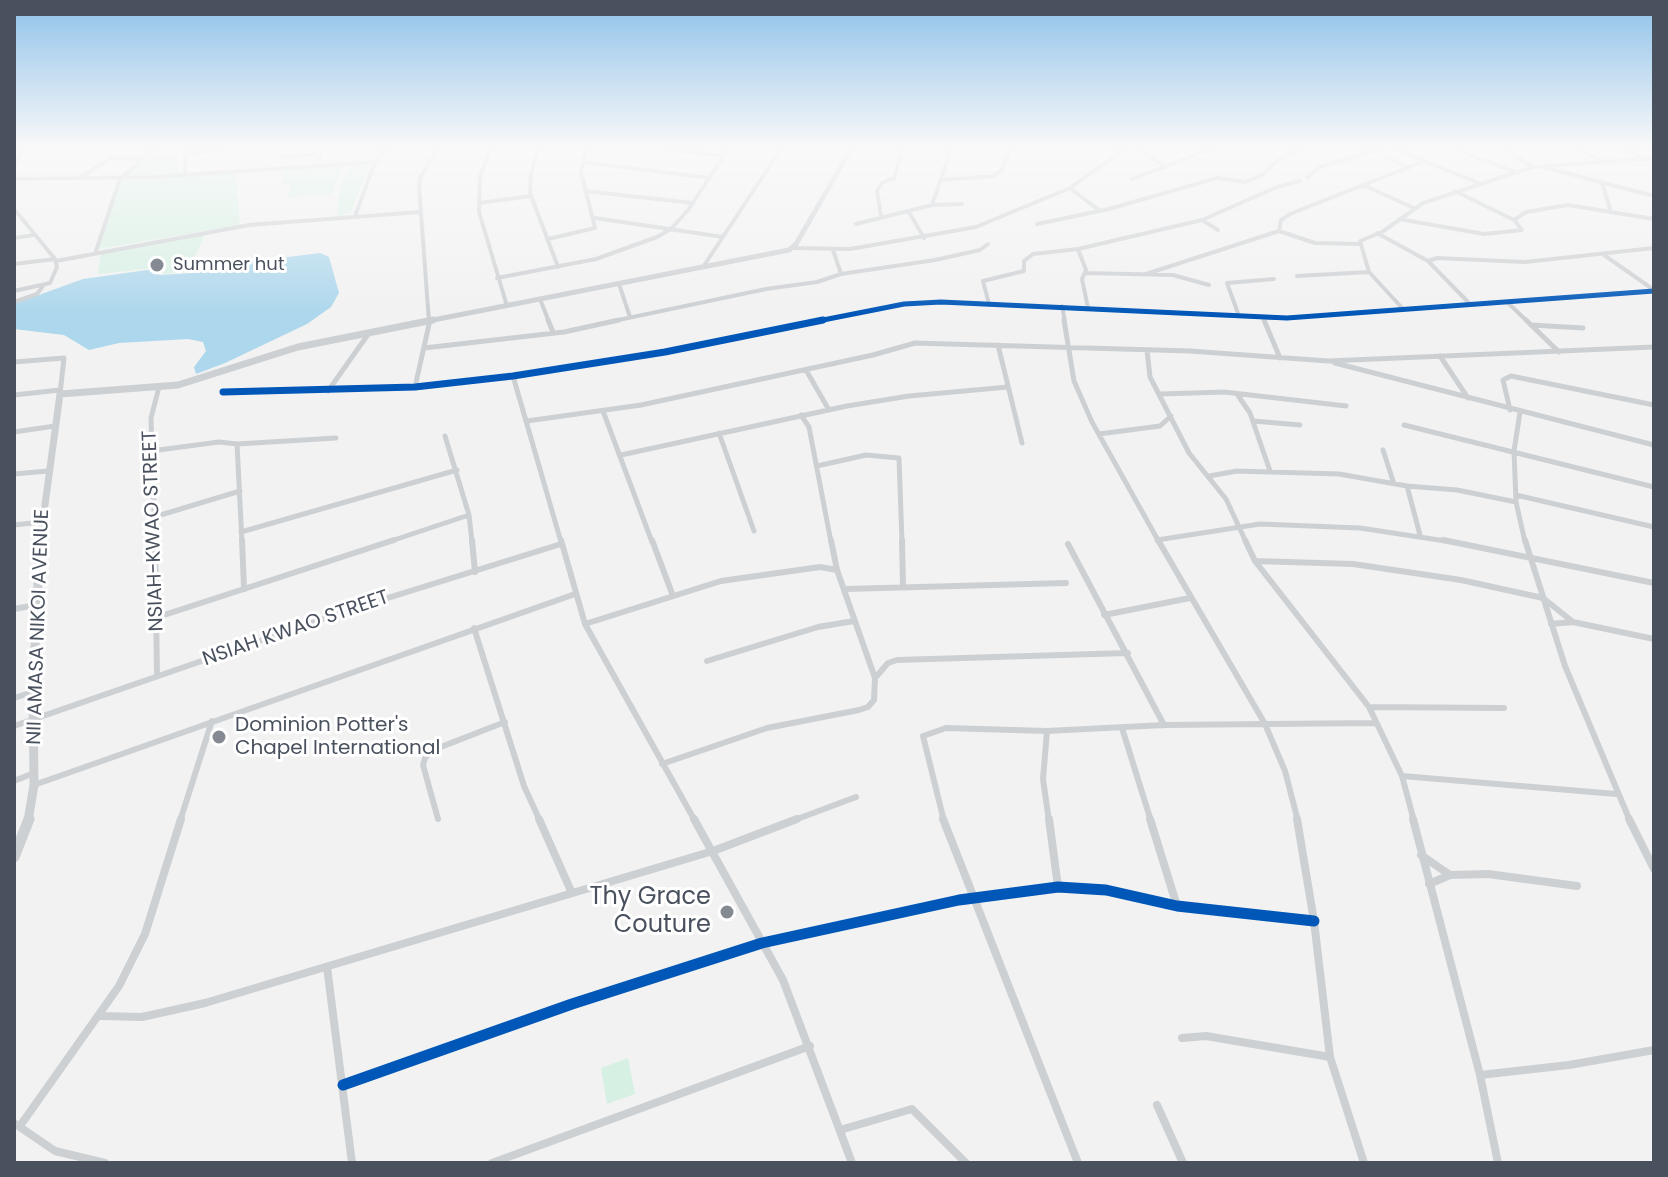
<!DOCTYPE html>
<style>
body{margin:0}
#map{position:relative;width:1668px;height:1177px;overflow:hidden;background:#f2f2f2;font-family:Poppins,sans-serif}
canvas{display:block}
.frame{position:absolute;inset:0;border:16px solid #49515e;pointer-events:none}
</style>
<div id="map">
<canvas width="1668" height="1177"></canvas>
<div class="frame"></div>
</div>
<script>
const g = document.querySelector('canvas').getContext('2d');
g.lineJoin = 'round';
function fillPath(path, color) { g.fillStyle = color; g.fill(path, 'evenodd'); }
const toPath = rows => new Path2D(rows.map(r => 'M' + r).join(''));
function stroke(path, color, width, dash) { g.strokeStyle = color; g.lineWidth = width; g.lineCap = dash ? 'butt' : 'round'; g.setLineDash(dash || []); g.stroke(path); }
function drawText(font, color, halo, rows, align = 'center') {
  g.font = font + ' Poppins,sans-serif'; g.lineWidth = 6; g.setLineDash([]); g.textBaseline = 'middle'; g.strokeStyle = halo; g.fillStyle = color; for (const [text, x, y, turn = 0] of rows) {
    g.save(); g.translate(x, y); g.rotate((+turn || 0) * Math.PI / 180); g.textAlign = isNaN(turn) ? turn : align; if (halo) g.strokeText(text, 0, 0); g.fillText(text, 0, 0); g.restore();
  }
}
const green = toPath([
 [149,155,176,155,180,173,185,175,127,175],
 [368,164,370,166,351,212,337,216,340,188,350,165],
 [344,165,332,194,287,197,291,185,281,185,284,169],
 [236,173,240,225,99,249,122,180],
 [205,234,188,272,161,274,155,268,98,274,101,252],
 [628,1058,635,1094,607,1104,601,1068]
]);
const water = toPath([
 [320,253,329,257,339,293,331,307,307,324,225,363,196,374,194,367,206,351,203,342,188,339,119,343,89,350,64,335,14,329,14,304,83,279,154,269,160,275,192,273,199,267,226,261,240,263]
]);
const minorFar3 = toPath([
 [185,149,185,175],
 [490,149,480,177,479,212,507,306],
 [538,149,531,174,530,193,558,267],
 [667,149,723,156],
 [1139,149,1166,167],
 [1395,149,1481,184],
 [1454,149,1518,173],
 [1505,149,1532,167],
 [1576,149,1602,161],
 [1626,149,1646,160],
 [184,155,220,149],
 [283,157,321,154,319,160],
 [1387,157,1408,168],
 [583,162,711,178],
 [14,167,23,149],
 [1543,167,1654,196],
 [81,177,111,158,140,159],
 [1307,178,1319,167,1381,149],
 [14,179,152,177,375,162],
 [1132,179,1211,149],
 [943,180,993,176,1002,170,1010,149],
 [1602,183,1610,209],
 [1363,185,1414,208],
 [1070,188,1100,211],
 [585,191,693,203],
 [479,203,531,196],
 [932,205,951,149],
 [14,209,55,259,57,267,50,283,14,291],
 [909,212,924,238],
 [355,216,375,162,385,149],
 [881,216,877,191,882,183,894,178,902,149],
 [595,218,723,237],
 [1399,219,1484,234,1522,230,1514,220,1455,191],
 [1202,220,1218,230],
 [1514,220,1526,212,1568,205,1654,219],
 [856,224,932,205,962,204],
 [1037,224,1109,209,1217,178,1245,182,1262,175,1278,160,1300,149],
 [1279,231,1281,220,1290,214,1424,161],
 [1377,233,1428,261,1471,305],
 [14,238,34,235],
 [548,239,595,228,581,172,586,149],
 [793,248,850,249,976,227,1070,188,1124,149],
 [1078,249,1086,270,1082,279,1088,308],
 [833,250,841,274],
 [96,251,120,179,154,149],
 [1604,255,1654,290],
 [56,261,249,225,420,212],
 [1428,261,1437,258,1525,262,1654,248],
 [14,264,55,259],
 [703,267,781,149],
 [1085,273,1173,275,1209,285],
 [1146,274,1279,231,1315,243,1360,244],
 [1297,276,1369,272],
 [497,278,596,259,657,237,671,229,688,210,728,149],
 [619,284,630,317],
 [540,299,549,322],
 [14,302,37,294,43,286],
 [1507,302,1528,322],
 [989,304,983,281,1024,271,1024,261,1033,254,1078,249,1202,220,1277,187,1300,181],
 [1062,306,1065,322],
 [1404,310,1369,272,1360,241,1382,232,1423,203,1533,167,1654,158],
 [1239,316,1227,283,1274,279],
 [1263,317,1265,322],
 [429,322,419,186,421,176,438,149],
 [609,322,766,289,817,282,841,274,935,260,980,250,988,244],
 [813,322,904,304,941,302,1287,318,1654,291]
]);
const minorFar2 = toPath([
 [548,320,553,332],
 [1064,320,1074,381,1092,422,1159,542],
 [1264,320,1280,358],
 [1526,320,1559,352],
 [1531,325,1583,328],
 [998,345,1022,443],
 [424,348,564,332,619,320],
 [1147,350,1150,377,1189,453,1226,499,1246,542],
 [1440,356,1468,398],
 [14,362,64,358,60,394],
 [1335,363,1654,445],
 [806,370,829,410],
 [513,376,561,542],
 [415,387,430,320],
 [328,391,369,333],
 [223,392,415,387,513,376,665,352,823,320],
 [1161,394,1224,392,1346,406],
 [1237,394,1250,413,1270,471],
 [14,395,60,390],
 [1510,410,1503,380,1511,376,1654,405],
 [603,411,652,542],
 [1520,412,1514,451,1516,502,1525,542],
 [801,415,809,427,831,542],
 [527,421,641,405,873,355,915,343,1190,351,1328,361,1654,347],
 [1253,421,1300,425],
 [1404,425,1654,487],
 [14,432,55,426],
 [719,433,754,531],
 [1099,434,1160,426,1171,416],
 [445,436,469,515,472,542],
 [237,444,242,542],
 [1383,450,1394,484],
 [151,451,219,442,237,444,336,438],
 [621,455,847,406,909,396,1008,387],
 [817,466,866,455,899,458,902,542],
 [14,474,48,471],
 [1209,476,1237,471,1339,474,1407,486,1457,490,1516,502],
 [1407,486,1420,535],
 [1516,495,1654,527],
 [154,517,240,491],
 [14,525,41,522],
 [241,532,457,470],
 [1157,540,1260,524,1360,528,1452,542],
 [155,542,151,418,159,387],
 [388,542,469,515]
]);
const minorFar1 = toPath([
 [155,540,157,676],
 [242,540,244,589],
 [472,540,475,572],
 [561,540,585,624,695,821],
 [652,540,673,596],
 [902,540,903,587],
 [1158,540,1265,724,1285,771,1298,821],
 [1245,540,1255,561,1369,707,1402,776,1414,821],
 [1443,540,1654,583],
 [1525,540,1565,666,1630,821],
 [1068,544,1164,725],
 [1255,561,1353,564,1461,580,1543,598,1573,622],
 [845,589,1066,583],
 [14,609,36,605],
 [1104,615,1190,598],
 [158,617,394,540],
 [585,624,721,581,820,567,837,570],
 [1551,624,1573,622,1654,639],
 [474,628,524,786,540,821],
 [707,661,818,627,854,621],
 [875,678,888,663,897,660,1128,653],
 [14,698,33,692],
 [1369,707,1504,708],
 [14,726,346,611,561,544],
 [1122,728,1151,821],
 [1047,731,1043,779,1049,821],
 [662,764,767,728,859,710,868,707,874,700,875,678,837,570,831,540],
 [1402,776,1616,794],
 [14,781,34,773],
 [34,785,575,594],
 [438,819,423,765,425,758,433,750,505,722],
 [180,821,212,721],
 [792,821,856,797],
 [944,821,923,736,946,728,1047,731,1164,725,1375,723]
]);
const minor = toPath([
 [539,819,571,891],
 [694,819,783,980,852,1163],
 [943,819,1078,1163],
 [1049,819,1058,887],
 [1150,819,1177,906],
 [1297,819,1314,921,1330,1057,1364,1163],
 [1413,819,1480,1075,1498,1163],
 [1629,819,1654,869],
 [1421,855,1450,875],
 [1429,884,1450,875,1488,874,1577,886],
 [327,967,352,1163],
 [100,1016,142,1017,205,1003,713,851,797,819],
 [1182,1038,1206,1036,1330,1057],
 [1480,1075,1569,1065,1654,1050],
 [343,1085,572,1004,762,943,959,900,1058,887,1106,890,1177,906,1314,921],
 [1157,1105,1183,1163],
 [14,1123,55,1151,105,1163],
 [20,1126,119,986,145,934,181,819],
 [840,1130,912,1109,966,1163],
 [492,1163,810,1046]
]);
const tertiaryFar3 = toPath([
 [423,322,789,250,796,244,851,149]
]);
const tertiaryFar2 = toPath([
 [40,542,60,394,178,385,298,347,433,320]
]);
const tertiaryFar1 = toPath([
 [28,821,34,785,33,692,40,540]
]);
const tertiary = toPath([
 [14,857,29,819]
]);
const cyclewayFar2 = toPath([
 [813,322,904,304,941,302,1287,318,1654,291]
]);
const cyclewayFar1 = toPath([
 [223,392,415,387,513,376,665,352,823,320]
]);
const cycleway = toPath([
 [343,1085,572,1004,762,943,959,900,1058,887,1106,890,1177,906,1314,921]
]);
const markers = [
 [157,265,8,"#848992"],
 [219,737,8,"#848992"],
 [727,912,8,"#848992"]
];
const farPoinames = [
 ["Summer hut",173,265]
];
const streetNames = [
 ["NSIAH-KWAO STREET",154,531,-92],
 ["NII AMASA NIKOI AVENUE",39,627,-88],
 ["NSIAH KWAO STREET",296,629,-19]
];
const poiNames = [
 ["Dominion Potter's",235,726],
 ["Chapel International",235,749]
];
const nearPoinames = [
 ["Thy Grace",711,898],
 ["Couture",711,926]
];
fillPath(green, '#d7f0e4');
fillPath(water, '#add7ec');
stroke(minorFar3, '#cdd0d3', 4);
stroke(minorFar2, '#cdd0d3', 5);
stroke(minorFar1, '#cdd0d3', 6);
stroke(minor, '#cdd0d3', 8);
stroke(tertiaryFar3, '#cdd0d3', 5);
stroke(tertiaryFar2, '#cdd0d3', 7);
stroke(tertiaryFar1, '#cdd0d3', 9);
stroke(tertiary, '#cdd0d3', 11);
stroke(cyclewayFar2, '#0057b8', 5);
stroke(cyclewayFar1, '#0057b8', 7);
stroke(cycleway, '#0057b8', 11);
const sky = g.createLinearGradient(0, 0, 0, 314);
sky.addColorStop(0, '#90c2ea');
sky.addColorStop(0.47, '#f9f9f9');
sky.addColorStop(1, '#f9f9f900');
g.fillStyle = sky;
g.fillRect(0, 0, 1668, 314);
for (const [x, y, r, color] of markers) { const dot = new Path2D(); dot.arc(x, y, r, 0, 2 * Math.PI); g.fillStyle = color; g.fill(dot); stroke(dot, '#fff', 3); }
drawText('18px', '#49515e', '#fff', farPoinames, 'left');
drawText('20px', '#49515e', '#fff', streetNames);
drawText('20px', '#49515e', '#fff', poiNames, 'left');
drawText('24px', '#49515e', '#fff', nearPoinames, 'right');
</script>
